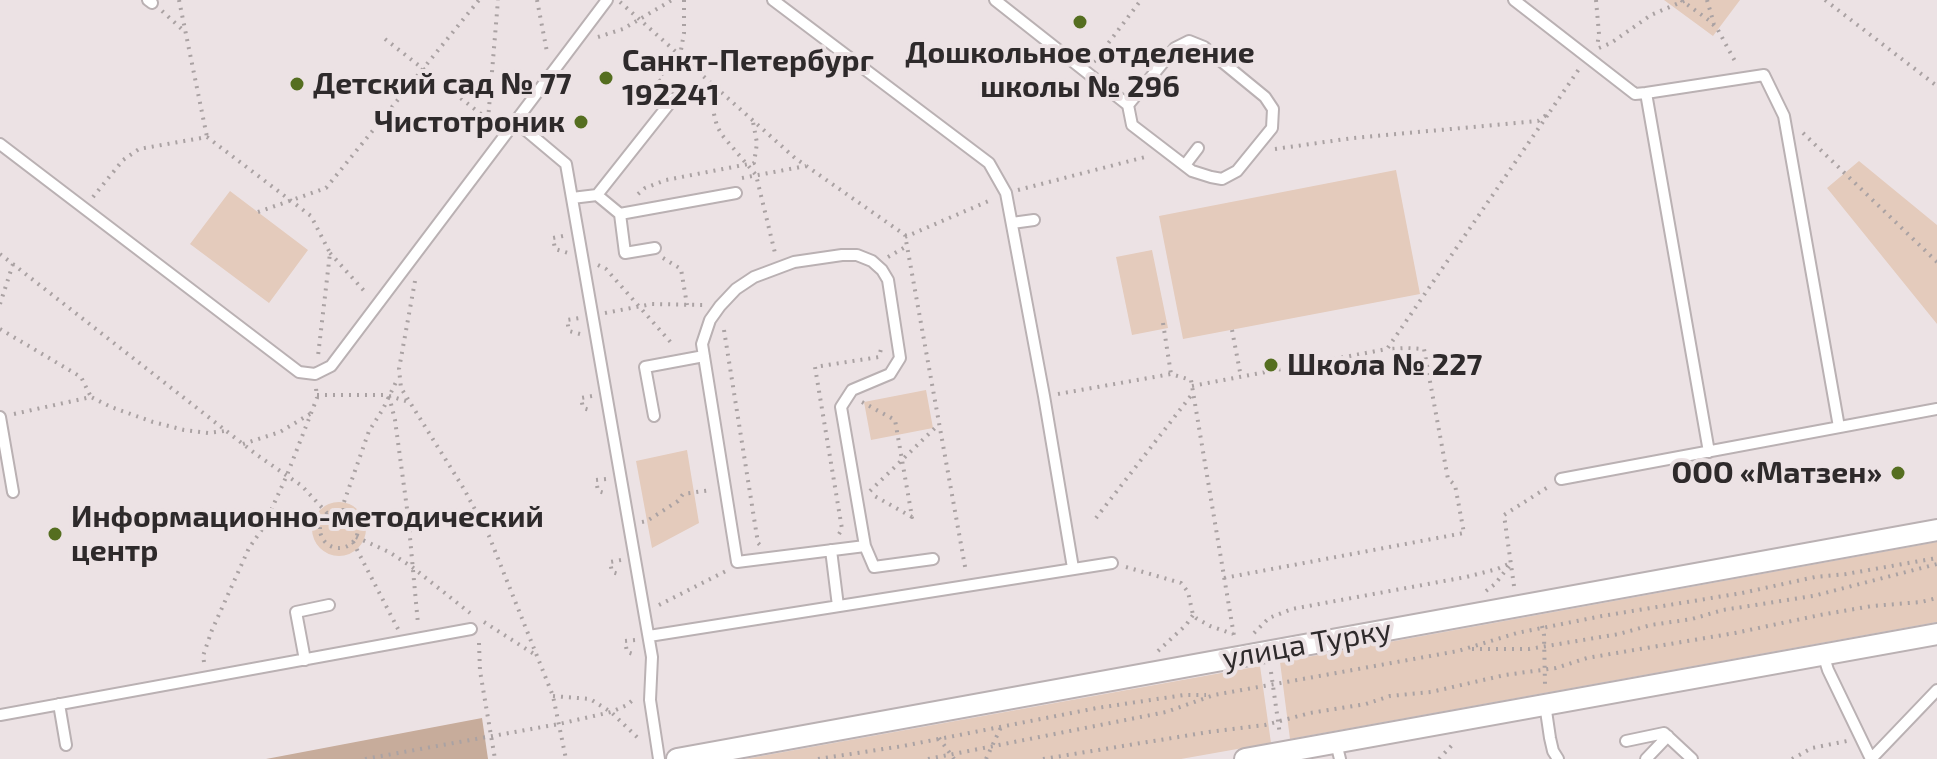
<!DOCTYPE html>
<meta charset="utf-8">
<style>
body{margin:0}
canvas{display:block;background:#ece2e4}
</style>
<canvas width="1937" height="759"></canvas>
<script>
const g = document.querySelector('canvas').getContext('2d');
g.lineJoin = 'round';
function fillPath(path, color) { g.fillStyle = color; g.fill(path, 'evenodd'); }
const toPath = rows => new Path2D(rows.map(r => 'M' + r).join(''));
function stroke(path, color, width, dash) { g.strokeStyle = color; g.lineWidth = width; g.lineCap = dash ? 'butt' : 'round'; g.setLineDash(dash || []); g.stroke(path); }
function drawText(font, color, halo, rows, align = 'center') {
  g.font = font + ' "Exo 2",sans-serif'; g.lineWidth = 8; g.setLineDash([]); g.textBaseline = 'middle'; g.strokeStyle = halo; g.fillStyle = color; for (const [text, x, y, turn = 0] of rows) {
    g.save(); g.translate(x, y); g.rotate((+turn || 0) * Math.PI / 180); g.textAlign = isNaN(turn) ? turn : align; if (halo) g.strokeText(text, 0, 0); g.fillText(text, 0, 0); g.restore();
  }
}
const green = toPath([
 [1664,0,1740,0,1713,36],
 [1859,161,1937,225,1937,324,1827,188],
 [1396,170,1420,294,1183,339,1159,216],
 [230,191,308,250,269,303,190,244],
 [1152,250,1168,328,1132,335,1116,257],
 [926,390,933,428,871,440,864,402],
 [687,450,699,523,652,548,636,461],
 '312 529a27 27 0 1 1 54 0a27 27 0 1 1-54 0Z',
 [1937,542,1937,622,1290,739,1280,662],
 [1260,666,1271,743,1181,759,745,759]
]);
const forest = toPath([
 [482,718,488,759,266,759]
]);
const path = toPath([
 [179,0,207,137],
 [537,0,547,52],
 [1596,0,1599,34,1597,47],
 [1681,0,1710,21,1718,30,1736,63],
 [1707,0,1714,24],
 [1825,0,1937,86],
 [620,2,795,158,905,235,966,572],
 [162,11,185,32],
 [598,37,623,29,672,0],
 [385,39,495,125],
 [1599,48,1611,43,1651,15,1686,0],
 [1094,62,1141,0],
 [710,82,714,114,717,126,722,135,756,175,775,253],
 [665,87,658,79,681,50,684,33,684,0],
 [488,120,498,0],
 [1803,133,1937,262],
 [1275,149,1353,138,1538,121,1549,113,1579,69],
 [742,178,806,166],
 [1018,190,1149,156],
 [638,194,645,188,666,180,754,163,757,143,753,122],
 [93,197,123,160,139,149,207,137,311,216,330,253,318,356],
 [258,212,326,188,479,0],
 [563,236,553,238,555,249,568,253],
 [905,237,991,200],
 [330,253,366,293],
 [0,254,257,455,302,486,327,513],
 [888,257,907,246],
 [663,258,681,269,687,305],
 [598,265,606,269,674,346],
 [415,281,399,369,401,388,464,489,489,536,553,696,566,759],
 [0,304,13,264],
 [605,313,652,304,703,305],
 [1163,323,1171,374],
 [0,329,81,377,91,397],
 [724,330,758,543,760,545],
 [1232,330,1241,377],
 [580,334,569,331,567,320,580,318],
 [1192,386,1387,349,1549,113],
 [1058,394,1171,374,1191,380,1234,636],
 [317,395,386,395,406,401],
 [389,396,395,420,408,516,418,624],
 [592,396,581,398,583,408,593,411],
 [862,402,895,420,912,517,871,494],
 [14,414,91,397,111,407,153,422,184,430,208,433,225,431],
 [243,444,280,432,310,414],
 [606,479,596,480,598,491,608,494],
 [870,491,938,425],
 '320 529a19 19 0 1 1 38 0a19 19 0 1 1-38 0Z',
 [344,510,344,502,369,431,383,409,397,380],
 [1096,518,1193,393],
 [642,522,647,521,678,501,683,494,711,490],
 [839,534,842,529,815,367,879,357,881,349],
 [356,537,389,552,412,567,470,613],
 [353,542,398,629],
 [621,560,610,562,612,572,622,575],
 [1126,567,1181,583,1188,592,1193,615,1196,618,1210,626,1233,634],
 [1224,578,1464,533,1455,485,1448,479,1424,349,1406,348,1388,349],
 [1514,586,1504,515,1548,487],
 [1486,591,1495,584,1510,565],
 [659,605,726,571],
 [484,622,534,654],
 [1542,626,1544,635,1545,685],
 [1254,633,1269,618,1292,609,1466,577,1497,569,1511,563],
 [635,640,625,641,627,652,636,655],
 [479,643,480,671,495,759],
 [1472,649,1529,649,1619,634,1651,625,1692,619,1723,610,1813,596,1937,564],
 [1158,651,1186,625,1193,615],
 [204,662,203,656,212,630,249,548,263,528,287,475,317,398,316,388],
 [1271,672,1280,735],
 [553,696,590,699,611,712,639,739],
 [939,738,954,759],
 [365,759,559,724,611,712,627,705,634,699],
 [818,759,903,746,1097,708,1184,695,1206,695],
 [928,759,1166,712,1214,695,1458,651,1517,633,1602,616,1742,593,1815,577,1846,574,1937,558],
 [986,759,1002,725],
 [1043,759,1209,732,1265,725,1310,713,1366,704,1390,696,1431,692,1505,675,1556,668,1587,658,1735,633,1820,615,1872,606,1921,602,1937,598],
 [1439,759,1454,743],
 [1792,759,1812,748,1847,741]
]);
const lane = toPath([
 [148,0,152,3],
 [773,0,989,163,1006,193,1044,396,1073,568],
 [995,0,1128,105,1132,125,1192,171,1211,177,1222,179,1237,171,1272,128,1273,109,1265,97,1204,47,1189,41,1175,48,1128,105],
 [1514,0,1635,94,1646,93,1709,452],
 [1646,93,1764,75,1784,116,1839,427],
 [516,122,566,164,652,657,650,700,659,759],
 [0,144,299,372,315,374,331,366,607,0],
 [1185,165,1198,148],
 [597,195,673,99],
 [572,198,597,195,620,214],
 [1012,223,1034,220],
 [655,248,625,253,620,214,736,193],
 [654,416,645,367,704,356],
 [0,417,13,492],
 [1561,479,1937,409],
 [865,546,841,407,852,390,890,374,900,358,888,280,882,270,872,261,857,255,842,255,794,262,754,277,736,289,720,306,710,320,702,344,737,562,865,546,874,567,933,559],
 [831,550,838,606],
 [649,636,1112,563],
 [1823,654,1828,670,1871,759],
 [305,660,296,612,329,605],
 [59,704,66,745],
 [1545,704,1550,738,1553,751,1558,759],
 [0,715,471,629],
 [1626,741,1664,733,1692,759],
 [1336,743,1340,759],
 [1646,759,1668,736],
 [1871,759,1937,690]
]);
const street = toPath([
 [677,759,1937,530],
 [1245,759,1937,634]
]);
const markers = [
 [1080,22,8,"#556e20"],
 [606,78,8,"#556e20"],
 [297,84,8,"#556e20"],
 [581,122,8,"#556e20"],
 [1271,365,8,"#556e20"],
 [1898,473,8,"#556e20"],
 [55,534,8,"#556e20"]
];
const poiNames = [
 ["Дошкольное отделение",1080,53,"center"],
 ["школы № 296",1080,87,"center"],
 ["Санкт-Петербург",622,61],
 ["192241",622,95],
 ["Детский сад № 77",313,84],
 ["Чистотроник",565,122,"right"],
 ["Школа № 227",1287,365],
 ["ООО «Матзен»",1882,473,"right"],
 ["Информационно-методический",71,517],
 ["центр",71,551]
];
const streetNames = [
 ["улица Турку",1307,644,-10]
];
fillPath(green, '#e4cbbc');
fillPath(forest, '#c7ac9b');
stroke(lane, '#bab1b3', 14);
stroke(street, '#bab1b3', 24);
stroke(path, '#aaa2a3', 4, [2, 6]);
stroke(lane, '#fff', 10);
stroke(street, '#fff', 20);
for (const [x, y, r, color] of markers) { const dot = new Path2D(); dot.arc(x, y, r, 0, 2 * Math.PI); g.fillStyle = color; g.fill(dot); stroke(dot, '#ece2e4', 3); }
drawText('bold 30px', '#2e2a2b', '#ece2e4', poiNames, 'left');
drawText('30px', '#2e2a2b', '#ece2e4', streetNames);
</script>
